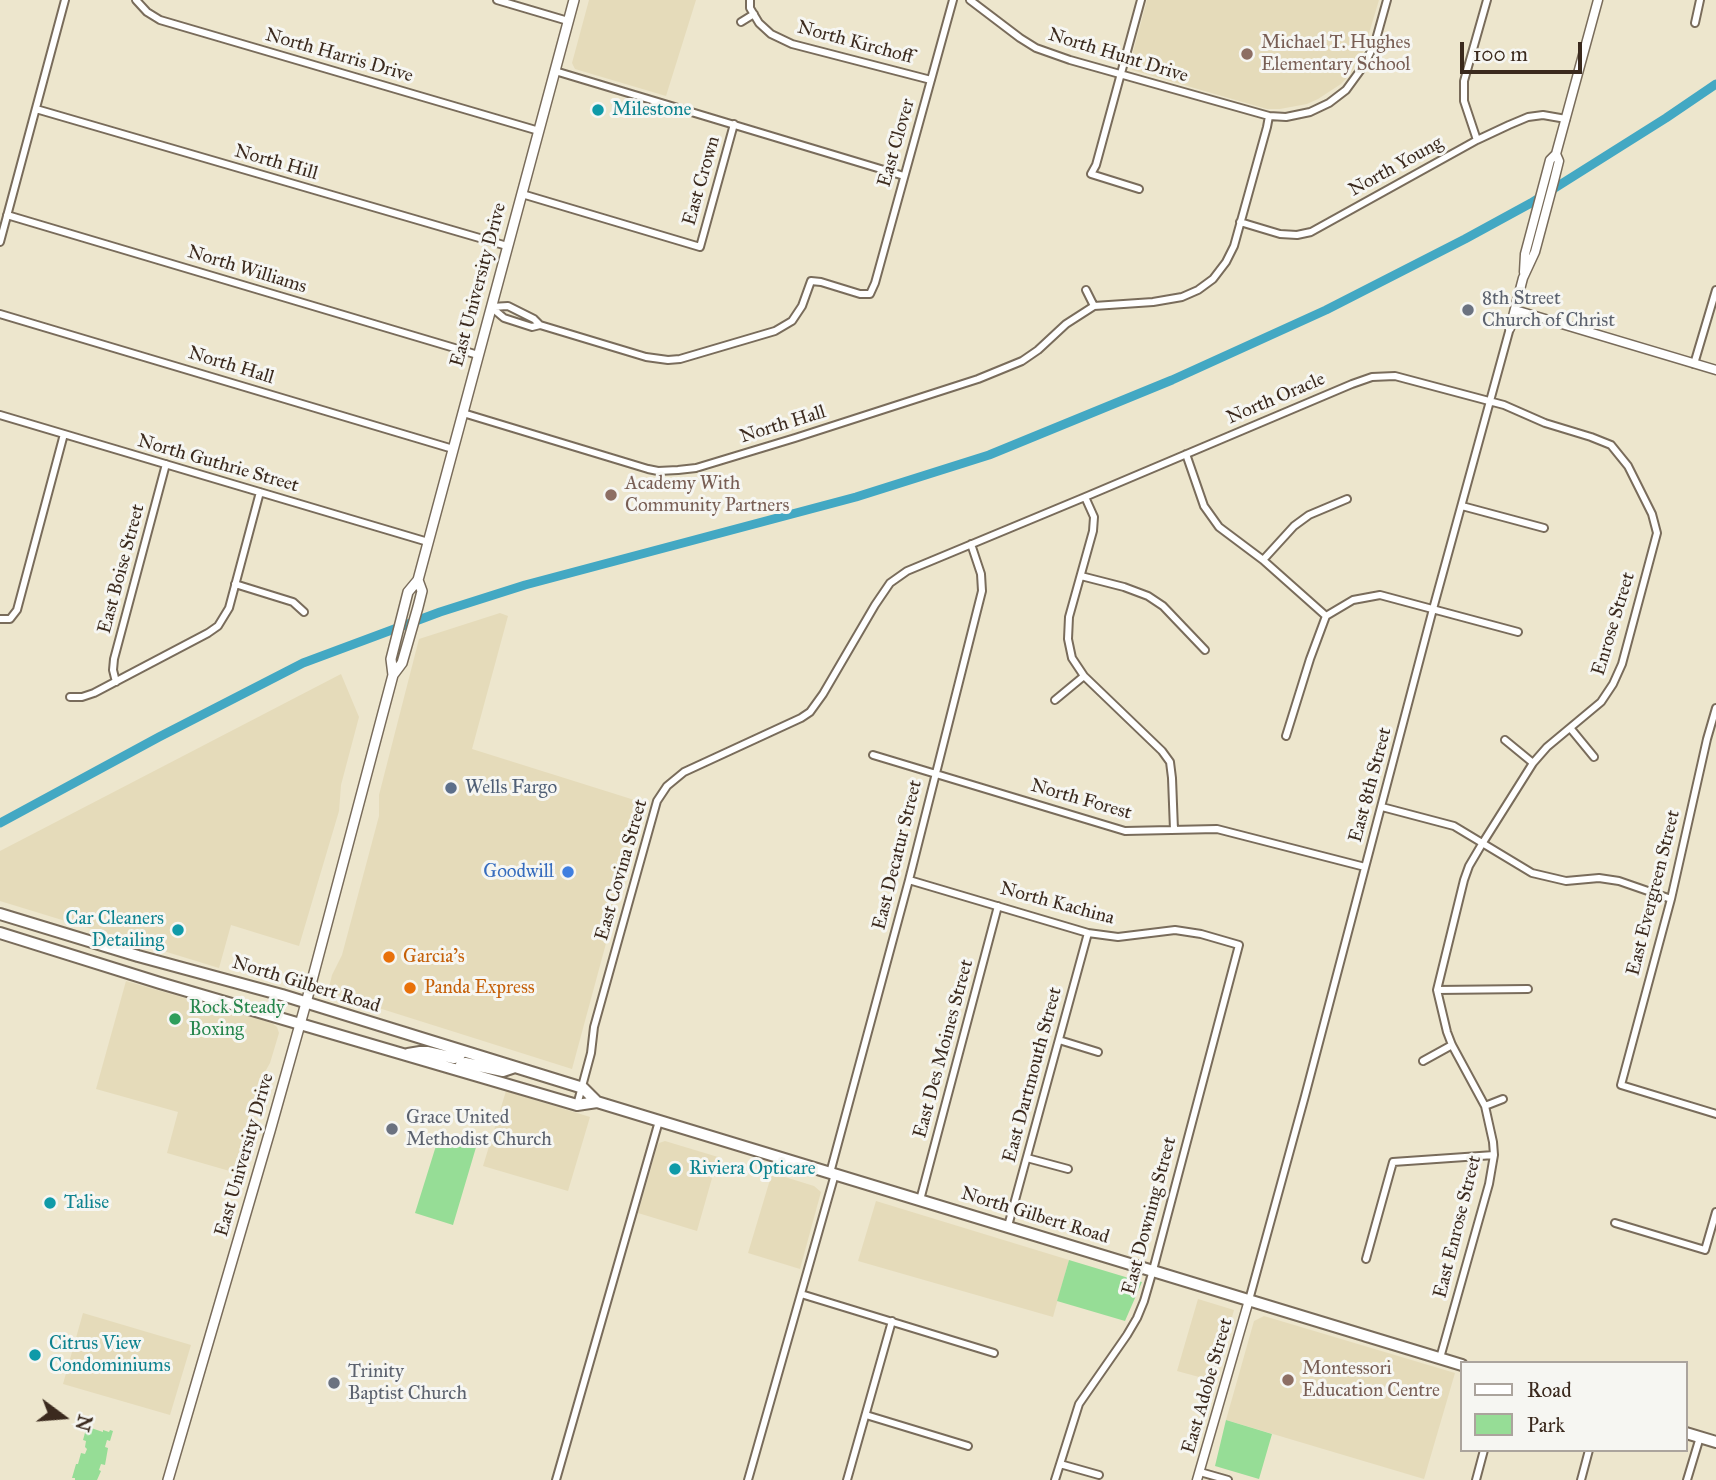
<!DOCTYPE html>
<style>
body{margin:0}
#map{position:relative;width:1716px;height:1480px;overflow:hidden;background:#ede6cd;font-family:"IM FELL Great Primer",serif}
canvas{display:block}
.legend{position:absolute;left:1460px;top:1361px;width:228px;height:91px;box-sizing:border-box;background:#f6f6f2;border:2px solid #aba49d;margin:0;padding:9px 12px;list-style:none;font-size:21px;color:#3b2a1e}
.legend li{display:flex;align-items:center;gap:14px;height:35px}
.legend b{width:35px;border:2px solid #aba49d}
.north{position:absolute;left:28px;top:1382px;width:70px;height:70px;-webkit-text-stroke:5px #f6f6f2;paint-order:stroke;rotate:106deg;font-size:19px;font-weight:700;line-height:28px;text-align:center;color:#3b2a1e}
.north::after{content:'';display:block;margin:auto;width:24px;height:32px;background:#3b2a1e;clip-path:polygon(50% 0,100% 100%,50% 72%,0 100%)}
.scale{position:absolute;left:1460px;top:42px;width:122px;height:32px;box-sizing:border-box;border:4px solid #3b2a1e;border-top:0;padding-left:9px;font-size:21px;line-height:24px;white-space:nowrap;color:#3b2a1e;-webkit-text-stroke:5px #f6f6f2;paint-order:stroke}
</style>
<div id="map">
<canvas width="1716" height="1480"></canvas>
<ul class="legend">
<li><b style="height:9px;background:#fff"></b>Road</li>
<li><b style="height:19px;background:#96dd96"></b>Park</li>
</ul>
<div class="north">N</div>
<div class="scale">100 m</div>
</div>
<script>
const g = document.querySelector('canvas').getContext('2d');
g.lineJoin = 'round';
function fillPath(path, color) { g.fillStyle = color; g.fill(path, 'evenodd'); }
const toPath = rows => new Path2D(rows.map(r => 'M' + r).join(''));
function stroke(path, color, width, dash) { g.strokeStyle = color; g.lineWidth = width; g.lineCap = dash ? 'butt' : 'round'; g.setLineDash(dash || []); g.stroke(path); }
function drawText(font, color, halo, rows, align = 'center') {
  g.font = font + ' "IM FELL Great Primer",serif'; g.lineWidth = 6; g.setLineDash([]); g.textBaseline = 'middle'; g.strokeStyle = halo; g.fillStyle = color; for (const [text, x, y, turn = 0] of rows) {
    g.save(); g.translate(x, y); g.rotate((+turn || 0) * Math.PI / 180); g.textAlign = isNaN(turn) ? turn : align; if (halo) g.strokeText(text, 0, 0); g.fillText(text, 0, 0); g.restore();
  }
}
const built = toPath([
 [589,0,696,0,666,96,575,69,572,63],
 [1147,0,1379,0,1364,50,1351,73,1341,84,1318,99,1307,104,1280,109,1267,109,1253,105,1132,70,1130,63],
 [500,613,508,616,472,749,644,803,572,1069,328,992,332,975,342,955,379,816,379,795,419,639],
 [341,674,359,717,341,785,339,811,299,946,231,925,219,968,0,901,0,851],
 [126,981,272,1023,277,1027,279,1033,270,1063,261,1079,253,1107,253,1125,240,1174,167,1153,178,1112,96,1089],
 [506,1091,590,1117,568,1191,483,1166],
 [665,1141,718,1157,697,1231,638,1213,657,1147,659,1143],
 [772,1173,814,1186,821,1192,800,1269,748,1253],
 [876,1201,1069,1260,1053,1317,858,1261],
 [1198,1299,1234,1310,1214,1381,1177,1371],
 [83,1313,191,1345,170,1415,63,1384],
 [1264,1316,1455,1373,1424,1479,1226,1420,1254,1321]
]);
const green = toPath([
 [440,1133,477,1144,453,1225,415,1213],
 [1069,1260,1142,1282,1125,1321,1057,1301],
 [1226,1420,1272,1434,1259,1479,1215,1466],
 [91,1428,103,1432,103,1430,109,1432,110,1430,113,1431,110,1441,107,1440,105,1447,108,1448,105,1465,101,1464,99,1470,101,1471,97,1480,75,1480,75,1478,72,1478,76,1464,78,1464,81,1453,85,1454,87,1449,85,1447,86,1441,83,1440,86,1429]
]);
const canal = toPath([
 [0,823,159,737,303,663,440,612,525,585,856,497,989,455,1172,380,1326,310,1465,239,1531,203,1666,118,1716,84]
]);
const minor = toPath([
 [136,0,147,12,160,20,539,131],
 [497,0,568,21],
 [750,0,750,8,759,23,771,34,792,44,931,80],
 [970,0,1020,38,1036,48,1070,60,1269,116,1286,117,1310,112,1329,103,1346,90,1362,68,1370,53,1375,43,1387,0],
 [741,22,754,14],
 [1695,23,1700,0],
 [555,71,904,176],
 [36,109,507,246],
 [1477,140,1464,101,1464,81,1487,0],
 [1139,189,1091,174,1096,165,1141,0],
 [522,194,700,247,734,124],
 [7,215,478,355],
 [1240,222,1280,234,1297,235,1311,232,1477,140,1509,125,1528,117,1543,115,1566,119],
 [0,242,65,0],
 [1086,290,1094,306],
 [491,307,504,318,532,327,540,325,646,357,668,360,680,359,775,331,792,321,802,306,811,281,821,282,860,294,870,294,875,283,953,0],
 [491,307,508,306,534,319,540,325],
 [0,314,453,449],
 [1694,364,1716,290],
 [463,413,648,469,658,471,678,470,696,468,795,438,978,379,1022,361,1038,350,1066,324,1094,306,1153,302,1182,297,1198,290,1213,279,1226,262,1234,246,1267,127,1269,116],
 [0,415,428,542],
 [1186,454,1204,506,1219,527,1263,560,1326,616],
 [1085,497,1094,517,1093,531,1069,617,1068,639,1072,658,1084,676,1162,751,1170,762,1172,778,1174,830],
 [1462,506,1544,528],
 [1263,560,1294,526,1309,515,1347,499],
 [1081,576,1124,587,1148,596,1163,606,1205,650],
 [235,584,293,602,304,612],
 [0,619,10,619,17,610,64,434],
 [116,682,113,670,114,659,166,464],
 [70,697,82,697,94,693,208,633,218,626,229,608,260,492],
 [1055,700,1084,676],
 [1716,708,1707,739,1671,899,1621,1085,1716,1114],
 [1571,729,1594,757],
 [1286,736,1310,659,1326,616,1353,600,1380,595,1518,632],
 [1505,740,1533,763],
 [873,755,1125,831,1217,829,1365,867],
 [1382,807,1454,826,1532,873,1566,881,1599,878,1619,881,1671,899],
 [909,880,1088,933,1118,937,1175,930,1201,934,1239,945,1153,1270,1144,1301,1137,1318,1127,1335,1079,1404,1055,1480],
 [1437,990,1528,989],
 [1059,1040,1098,1052],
 [1423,1061,1452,1045],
 [577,1105,591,1053,594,1027,657,801,667,786,684,772,801,718,810,712,823,694,875,605,890,583,907,571,1085,497,1352,384,1372,377,1395,376,1504,405,1545,423,1591,437,1611,445,1628,466,1652,514,1657,533,1622,664,1613,684,1601,702,1547,747,1533,763,1482,844,1469,866,1464,880,1437,990,1447,1032,1452,1045,1485,1106,1493,1142,1494,1155,1489,1184,1440,1358],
 [1485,1106,1503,1099],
 [1027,1158,1068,1169],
 [830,1173,909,880,982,591,981,574,971,544],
 [920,1200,998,906],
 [1615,1223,1705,1250,1716,1212],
 [1008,1226,1088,933],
 [1366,1259,1393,1162,1494,1155],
 [801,1294,994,1353],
 [1249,1300,1305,1096,1433,609,1510,328],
 [866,1415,968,1446],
 [1060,1464,1099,1475],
 [1200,1472,1228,1480],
 [556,1480,659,1121],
 [748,1480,835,1174],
 [847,1480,892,1321],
 [1476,1480,1484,1450],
 [1581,1480,1589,1450],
 [1687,1480,1700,1437]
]);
const tertiary = toPath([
 [1524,272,1525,254,1550,160,1556,154],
 [1515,310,1716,370],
 [1510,328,1523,278,1535,252,1554,181,1559,161,1556,154,1598,0],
 [1197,1480,1249,1300]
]);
const secondary = toPath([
 [393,675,402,663,418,607,422,591,418,580],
 [168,1480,270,1131,306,1003,393,675,391,659,408,592,418,580,574,0]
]);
const primary = toPath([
 [0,914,138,956,282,995,583,1088,597,1102],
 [0,933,160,983,577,1105,597,1102,1462,1365],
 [408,1054,420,1052,427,1052,454,1058,459,1056,463,1051],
 [458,1070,461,1065,465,1063,503,1071,515,1067],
 [1686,1433,1716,1442]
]);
const markers = [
 [1247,54,7,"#8d6e63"],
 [598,110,7,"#0f9aa8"],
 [1468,310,7,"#6b7280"],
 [611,495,7,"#8d6e63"],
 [451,788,7,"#5c6f8a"],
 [568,872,7,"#3f7fe0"],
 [178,930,7,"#0f9aa8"],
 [389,957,7,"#e8710a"],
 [410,988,7,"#e8710a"],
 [175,1019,7,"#2e9e5b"],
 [392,1129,7,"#6b7280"],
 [675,1169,7,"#0f9aa8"],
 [50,1203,7,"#0f9aa8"],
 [35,1355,7,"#0f9aa8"],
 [1288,1380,7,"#8d6e63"],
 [334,1383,7,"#6b7280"]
];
const streetNames = [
 ["North Kirchoff",855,43,15],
 ["North Harris Drive",339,56,16],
 ["North Hunt Drive",1118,56,17],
 ["East Clover",897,143,-74],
 ["North Hill",276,163,16],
 ["North Young",1396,167,-29],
 ["East Crown",702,181,-74],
 ["North Williams",247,270,17],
 ["East University Drive",479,285,-75],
 ["North Hall",231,366,17],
 ["North Oracle",1276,399,-23],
 ["North Hall",783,425,-17],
 ["North Guthrie Street",218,464,16],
 ["East Boise Street",122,569,-75],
 ["Enrose Street",1614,624,-73],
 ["East 8th Street",1371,785,-75],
 ["North Forest",1081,800,16],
 ["East Decatur Street",898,855,-76],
 ["East Covina Street",622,870,-74],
 ["East Evergreen Street",1654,893,-76],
 ["North Kachina",1057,904,15],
 ["North Gilbert Road",306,985,17],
 ["East Des Moines Street",944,1049,-75],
 ["East Dartmouth Street",1033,1075,-75],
 ["East University Drive",245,1155,-74],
 ["North Gilbert Road",1035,1216,17],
 ["East Downing Street",1150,1216,-75],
 ["East Enrose Street",1458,1227,-76],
 ["East Adobe Street",1208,1386,-74]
];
const educationNames = [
 ["Michael T. Hughes",1261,43],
 ["Elementary School",1261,65],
 ["Academy With",625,484],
 ["Community Partners",625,506],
 ["Montessori",1302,1369],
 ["Education Centre",1302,1391]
];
const cultureNames = [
 ["Milestone",612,110],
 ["Car Cleaners",164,919,"right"],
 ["Detailing",164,941,"right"],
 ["Riviera Opticare",689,1169],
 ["Talise",64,1203],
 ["Citrus View",49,1344],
 ["Condominiums",49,1366]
];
const worshipNames = [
 ["8th Street",1482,299],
 ["Church of Christ",1482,321],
 ["Grace United",406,1118],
 ["Methodist Church",406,1140],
 ["Trinity",348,1372],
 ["Baptist Church",348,1394]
];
const serviceNames = [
 ["Wells Fargo",465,788]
];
const shopNames = [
 ["Goodwill",554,872]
];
const foodNames = [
 ["Garcia's",403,957],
 ["Panda Express",424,988]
];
const leisureNames = [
 ["Rock Steady",189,1008],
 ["Boxing",189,1030]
];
fillPath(built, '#e5dbba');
fillPath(green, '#96dd96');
stroke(canal, '#43a8c3', 9);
stroke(minor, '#796c5b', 10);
stroke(tertiary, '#796c5b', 11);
stroke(secondary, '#796c5b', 12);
stroke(primary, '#796c5b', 14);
stroke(minor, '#fff', 6);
stroke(tertiary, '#fff', 8);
stroke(secondary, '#fff', 9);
stroke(primary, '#fff', 10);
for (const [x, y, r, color] of markers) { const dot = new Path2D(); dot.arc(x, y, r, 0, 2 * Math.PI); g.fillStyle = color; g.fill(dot); stroke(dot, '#f6f6f2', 2.5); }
drawText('19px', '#3b2a1e', '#f6f6f2', streetNames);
drawText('19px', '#785e54', '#f6f6f2', educationNames, 'left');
drawText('19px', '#0d838f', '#f6f6f2', cultureNames, 'left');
drawText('19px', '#5b616d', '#f6f6f2', worshipNames, 'left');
drawText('19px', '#4e5e75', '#f6f6f2', serviceNames, 'left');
drawText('19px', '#366cbe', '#f6f6f2', shopNames, 'right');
drawText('19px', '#c56008', '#f6f6f2', foodNames, 'left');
drawText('19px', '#27864d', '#f6f6f2', leisureNames, 'left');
</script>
